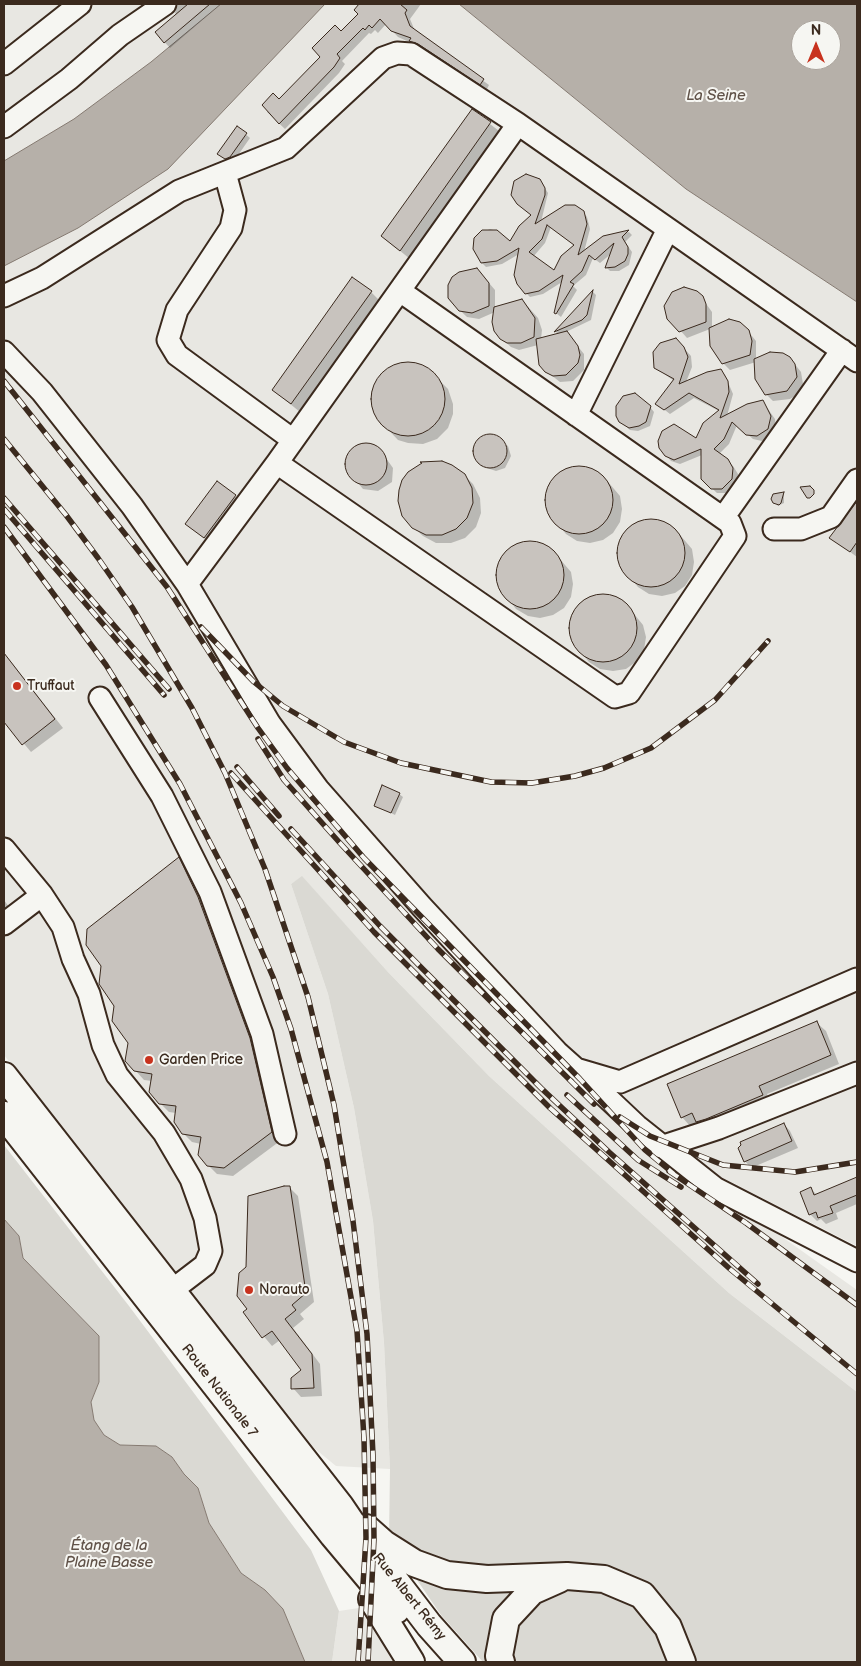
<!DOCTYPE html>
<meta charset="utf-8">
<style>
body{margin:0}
#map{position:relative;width:861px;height:1666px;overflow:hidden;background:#f6f6f2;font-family:"Balsamiq Sans",sans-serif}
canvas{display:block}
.frame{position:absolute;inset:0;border:5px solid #3b2a1e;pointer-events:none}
.north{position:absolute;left:791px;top:20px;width:50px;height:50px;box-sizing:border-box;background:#f6f6f2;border:1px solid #aba49d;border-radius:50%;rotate:0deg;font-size:14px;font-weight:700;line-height:20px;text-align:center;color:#3b2a1e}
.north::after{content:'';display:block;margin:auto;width:18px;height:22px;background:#c8321e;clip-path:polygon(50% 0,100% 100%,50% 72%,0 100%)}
</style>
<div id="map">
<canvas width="861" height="1666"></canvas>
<div class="frame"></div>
<div class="north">N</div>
</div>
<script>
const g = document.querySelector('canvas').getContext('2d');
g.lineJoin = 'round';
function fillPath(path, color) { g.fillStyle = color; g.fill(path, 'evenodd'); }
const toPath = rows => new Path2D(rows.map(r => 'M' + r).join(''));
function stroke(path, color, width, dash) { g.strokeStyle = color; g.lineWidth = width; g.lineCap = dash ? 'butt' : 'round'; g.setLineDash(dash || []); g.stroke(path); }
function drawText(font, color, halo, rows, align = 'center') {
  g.font = font + ' "Balsamiq Sans",sans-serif'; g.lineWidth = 4; g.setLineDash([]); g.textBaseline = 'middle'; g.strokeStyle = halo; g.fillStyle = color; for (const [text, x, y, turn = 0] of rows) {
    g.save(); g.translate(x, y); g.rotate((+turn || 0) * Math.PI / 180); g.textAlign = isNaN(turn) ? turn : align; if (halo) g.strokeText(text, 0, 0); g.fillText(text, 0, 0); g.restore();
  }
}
const built = toPath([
 [4,4,459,4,686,189,857,302,857,1246,699,1166,744,1210,857,1290,857,1392,729,1293,489,1076,388,972,302,877,291,884,328,994,354,1108,373,1221,384,1343,390,1469,336,1466,314,1448,4,1055],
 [359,1608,394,1662,332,1662,339,1611]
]);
const green = toPath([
 [302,876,388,972,489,1076,729,1293,857,1392,857,1662,483,1662,441,1615,389,1539,390,1469,384,1343,373,1221,354,1108,328,994,291,884],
 [4,1145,129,1306,311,1550,339,1611,332,1662,305,1662,283,1609,265,1590,241,1573,209,1523,198,1488,184,1474,172,1457,156,1446,120,1445,104,1435,94,1420,91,1402,99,1382,99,1336,23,1258,19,1236,4,1219]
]);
const water = toPath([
 [221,4,325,4,168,169,78,228,4,266,4,161,74,119,151,62,221,4],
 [459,4,857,4,857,302,686,189,459,4],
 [801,30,831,30,831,60,801,60,801,30],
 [4,1219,19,1236,23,1258,99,1336,99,1382,91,1402,94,1420,104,1435,120,1445,156,1446,172,1457,184,1474,198,1488,209,1523,241,1573,265,1590,283,1609,305,1662,4,1662,4,1219]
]);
const shadow = toPath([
 [178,4,221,4,170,48,156,33,177,15,175,13],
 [361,4,382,4,392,14,401,4,421,4,410,19,415,31,489,85,487,89,425,49,398,37,386,24,378,33,375,30,371,34,369,33,342,61,345,64,339,73,285,129,267,112,322,57,359,14,355,10],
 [472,110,499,131,410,259,382,236],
 [237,127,250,138,234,161,230,163,219,154],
 [541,182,548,193,541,222,583,212,587,217,590,229,584,252,604,237,629,232,632,235,625,242,632,252,629,265,619,271,610,271,606,267,612,253,600,263,593,258,586,275,573,286,577,290,561,317,556,313,562,282,543,294,530,297,526,293,519,254,502,264,486,267,482,263,477,235,490,229,497,231,510,243,533,216],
 [551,227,575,246,554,272,533,257,545,243],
 [477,269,495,290,495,309,522,300,538,318,542,330,541,339,559,335,556,332,593,292,596,295,591,320,566,332,584,354,584,370,573,381,560,382,546,371,538,345,519,350,511,347,498,335,495,312,479,319,467,317,450,301,448,289],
 [371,292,380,301,300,412,273,390],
 [673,293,699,294,712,312,712,328,747,330,756,341,756,359,790,358,801,372,803,384,797,395,790,399,773,401,766,394,756,362,730,370,723,363,710,329,687,338,666,314,665,307],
 [680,344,691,356,692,367,686,382,720,370,725,375,733,394,727,416,763,402,775,419,776,428,768,439,762,441,753,439,737,425,729,444,719,454,733,466,738,474,737,484,727,493,717,493,702,479,702,455,680,464,671,461,666,455,696,440,719,411,694,398,670,414,657,404,674,381,656,368],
 [403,364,413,364,428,369,448,389,453,404,453,414,448,428,437,439,423,444,408,443,398,440,378,419,374,409,373,394,378,380,389,369],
 [650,407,654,412,650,426,638,431,630,430,620,421],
 [491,435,508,446,511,456,505,468,496,471,481,466,477,462,474,449,481,438],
 [360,445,371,445,378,447,393,468,392,482,378,491,363,489,347,470,348,455],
 [579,467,592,469,603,476,620,496,622,509,620,522,613,533,603,540,590,543,577,541,566,534,549,514,546,501,548,488,555,477,566,470],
 [464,475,473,484,480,498,481,513,476,527,465,538,451,543,436,543,423,536,413,527],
 [784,493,784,503,778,506,772,499,776,494],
 [235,496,241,503,211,544,186,523],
 [857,503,857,557,831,538],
 [651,520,663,522,675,529,692,549,694,562,692,575,685,586,675,593,662,596,649,594,638,587,621,567,618,554,620,541,627,530,638,523],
 [529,542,542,544,553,551,571,572,573,584,571,597,564,608,553,615,540,618,528,616,516,609,500,588,497,576,499,563,506,552,517,545],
 [602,595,615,597,626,604,643,625,646,637,644,650,637,661,626,669,613,671,600,669,589,662,572,642,570,629,572,616,579,606,589,598],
 [4,653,63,728,31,752,4,720],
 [399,794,403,797,395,815,375,805],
 [178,859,187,867,207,907,258,1047,280,1141,233,1176,217,1174,208,1165,201,1144,192,1142,183,1133,176,1113,169,1112,160,1103,152,1081,144,1080,135,1070],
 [4,900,9,907,4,911],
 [817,1023,826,1031,839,1064,767,1094,771,1104,706,1131,698,1123,690,1126,682,1117],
 [784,1124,790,1131,798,1148,751,1168,745,1161],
 [857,1178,857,1204,836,1213,838,1219,826,1224,821,1219,817,1221,810,1214,810,1188,817,1195],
 [289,1187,298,1196,314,1302,300,1314,304,1319,293,1328,320,1364,322,1396,301,1397,293,1388,303,1370,280,1340,272,1346,244,1313,248,1309,247,1268]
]);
const building = toPath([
 [188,4,210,4,164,43,155,32,188,4],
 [359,4,400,4,407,10,405,13,410,26,484,79,480,85,418,44,409,41,411,38,391,31,380,19,372,28,369,25,365,30,363,28,337,54,340,58,334,67,279,124,262,105,273,93,279,99,320,57,312,48,335,25,341,31,358,14,354,10,359,4],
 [472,109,491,122,400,251,381,236,472,109],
 [237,126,247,133,230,157,225,159,217,154,237,126],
 [526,174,540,179,545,188,545,195,535,224,565,205,575,205,584,211,587,224,578,255,603,236,629,230,622,237,628,247,628,254,625,261,615,267,605,268,614,243,595,260,589,255,582,271,570,282,574,284,556,314,554,313,563,275,539,291,525,294,517,284,514,275,519,248,497,261,481,263,473,249,474,238,482,230,497,230,510,241,519,226,531,215,517,204,511,195,514,181,526,174],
 [547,225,574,245,561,256,554,270,529,252,542,239,547,225],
 [477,268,489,283,489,306,472,313,459,311,448,298,448,285,452,277,459,272,477,268],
 [352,277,372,291,291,404,272,390,352,277],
 [684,287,697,291,703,296,706,304,706,322,679,332,667,319,664,306,672,292,684,287],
 [593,290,587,315,582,320,554,332,593,290],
 [522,299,535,318,534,337,521,343,507,343,500,339,494,331,492,322,494,307,522,299],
 [729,319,740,322,749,330,752,341,750,355,722,364,710,346,709,328,729,319],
 [567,331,578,346,580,355,578,363,566,375,553,376,545,372,539,365,536,339,567,331],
 [676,338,684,347,688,357,679,384,707,372,721,369,728,381,729,392,720,418,747,404,763,400,771,416,768,429,757,436,746,435,732,422,724,439,714,449,728,459,733,468,732,479,722,489,711,489,701,479,701,449,674,460,665,456,659,448,658,441,662,431,674,424,696,438,703,423,719,410,689,393,664,410,655,404,674,379,654,368,653,352,660,343,676,338],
 [770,352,783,353,790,357,795,364,797,377,787,391,765,395,755,379,754,359,770,352],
 '371 399a37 37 0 1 1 74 0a37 37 0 1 1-74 0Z',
 [635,393,651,406,646,422,639,426,629,428,619,422,616,416,616,406,623,396,635,393],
 '473 451a17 17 0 1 1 34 0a17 17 0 1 1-34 0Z',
 '345 464a21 21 0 1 1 42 0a21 21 0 1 1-42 0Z',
 [442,461,452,465,465,474,472,488,473,503,467,518,456,529,442,535,426,535,412,528,402,516,398,501,399,490,402,480,408,472,422,463,420,462,442,461],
 '545 500a34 34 0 1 1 68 0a34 34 0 1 1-68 0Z',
 [217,481,236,495,204,538,185,524,217,481],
 [810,486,814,490,814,494,810,498,807,498,800,487,810,486],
 [784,492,781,503,779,505,773,503,771,499,773,494,784,492],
 [857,501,857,542,850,552,829,538,857,501],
 '617 553a34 34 0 1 1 68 0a34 34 0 1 1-68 0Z',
 '496 575a34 34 0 1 1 68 0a34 34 0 1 1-68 0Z',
 '569 628a34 34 0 1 1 68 0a34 34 0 1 1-68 0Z',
 [4,653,55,719,22,745,4,722,4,653],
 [382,785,400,793,391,813,374,806,382,785],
 [179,857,198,897,250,1038,272,1132,224,1168,207,1166,198,1155,201,1137,182,1134,174,1122,176,1106,159,1104,149,1092,152,1074,134,1071,125,1061,128,1043,112,1021,114,1006,99,984,101,966,86,945,87,929,179,857],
 [817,1021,831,1055,759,1086,763,1095,706,1119,696,1122,692,1113,681,1118,667,1084,817,1021],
 [784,1123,792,1141,744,1162,738,1148,741,1145,740,1142,784,1123],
 [857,1177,857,1195,830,1206,833,1213,818,1218,816,1212,809,1215,800,1192,811,1187,814,1195,857,1177],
 [284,1186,290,1186,306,1293,292,1305,296,1310,285,1319,312,1354,314,1388,291,1389,291,1378,301,1370,272,1331,262,1338,243,1312,247,1309,237,1296,239,1273,246,1267,248,1196,284,1186]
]);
const minor = toPath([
 [4,64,80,4],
 [4,127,69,79,120,35,165,4],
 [225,173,235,210,231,228,177,310,168,340,177,355,293,440],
 [4,296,42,278,179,191,286,148,383,58,397,53,411,54,518,124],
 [4,352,42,392,132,506,187,584,270,724,318,789,422,907,557,1052,576,1069,620,1082,857,979],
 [576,415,668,229],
 [277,463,615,697,629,693,735,536,730,523,400,291],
 [723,518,842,350],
 [774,529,801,529,831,517,857,480],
 [187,584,277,463,518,124,857,361],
 [100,698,162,796,210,892,262,1034,285,1134],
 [4,849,42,895,63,927,73,959,89,994,103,1045,117,1075,164,1133,191,1179,205,1218,211,1251,205,1265,171,1291],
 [4,924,42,895],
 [582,1074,637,1126,715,1188,857,1261],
 [661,1147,719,1128,857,1073]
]);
const major = toPath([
 [4,1076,340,1506,357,1531,429,1625,462,1662],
 [4,1115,333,1535,396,1610],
 [366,1528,384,1544,414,1563,447,1575,487,1579,567,1576,604,1579,642,1595,668,1627,682,1662],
 [372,1599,411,1662],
 [501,1662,499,1656,506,1619,532,1591,559,1579]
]);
const rail = toPath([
 [4,381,167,587,258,728,287,768,364,858,580,1079,645,1150,674,1174],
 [4,439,66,515,98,558,132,607,192,708,225,773,265,869,308,997,334,1105,353,1221,367,1334,373,1455,374,1539,368,1662],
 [4,498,169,689],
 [4,509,164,695],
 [4,527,106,665,180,784,241,903,273,977,291,1029,327,1162,357,1331,364,1438,366,1538,358,1662],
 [201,627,254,682,283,706,344,742,401,763,491,782,532,783,575,776,604,768,651,748,715,700,768,641],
 [258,739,284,780,339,842,438,949,594,1104],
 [237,767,279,816],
 [231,773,374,932,550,1108,730,1269,857,1374],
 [291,829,380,926,541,1088,609,1152,758,1284],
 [567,1095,638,1160,681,1187],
 [620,1117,650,1136,723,1165,795,1172,857,1162],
 [669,1171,746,1223,857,1305]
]);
const markers = [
 [17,686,5,"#c8321e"],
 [149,1060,5,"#c8321e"],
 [249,1290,5,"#c8321e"]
];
const poiNames = [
 ["Truffaut",27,686],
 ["Garden Price",159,1060],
 ["Norauto",259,1290]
];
const streetNames = [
 ["Route Nationale 7",219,1391,52],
 ["Rue Albert Rémy",409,1597,51]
];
const waterNames = [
 ["La Seine",716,96],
 ["Étang de la",109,1546],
 ["Plaine Basse",109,1563]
];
fillPath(built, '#e8e7e2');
fillPath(green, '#dad9d3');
fillPath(water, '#b6b0a9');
stroke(water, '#857a71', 1);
fillPath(shadow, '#0003');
fillPath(building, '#c8c3be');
stroke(building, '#3b2a1e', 1);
stroke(minor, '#3b2a1e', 25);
stroke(major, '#3b2a1e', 30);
stroke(minor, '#f6f6f2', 21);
stroke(major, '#f6f6f2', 26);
stroke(rail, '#3b2a1e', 5.5);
stroke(rail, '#f6f6f2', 4, [11]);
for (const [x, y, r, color] of markers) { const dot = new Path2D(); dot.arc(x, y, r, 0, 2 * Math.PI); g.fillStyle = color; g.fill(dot); stroke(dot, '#f6f6f2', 2); }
drawText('14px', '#3b2a1e', '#f6f6f2', poiNames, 'left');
drawText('14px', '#3b2a1e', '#f6f6f2', streetNames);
drawText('italic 15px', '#605248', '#f6f6f2', waterNames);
</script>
